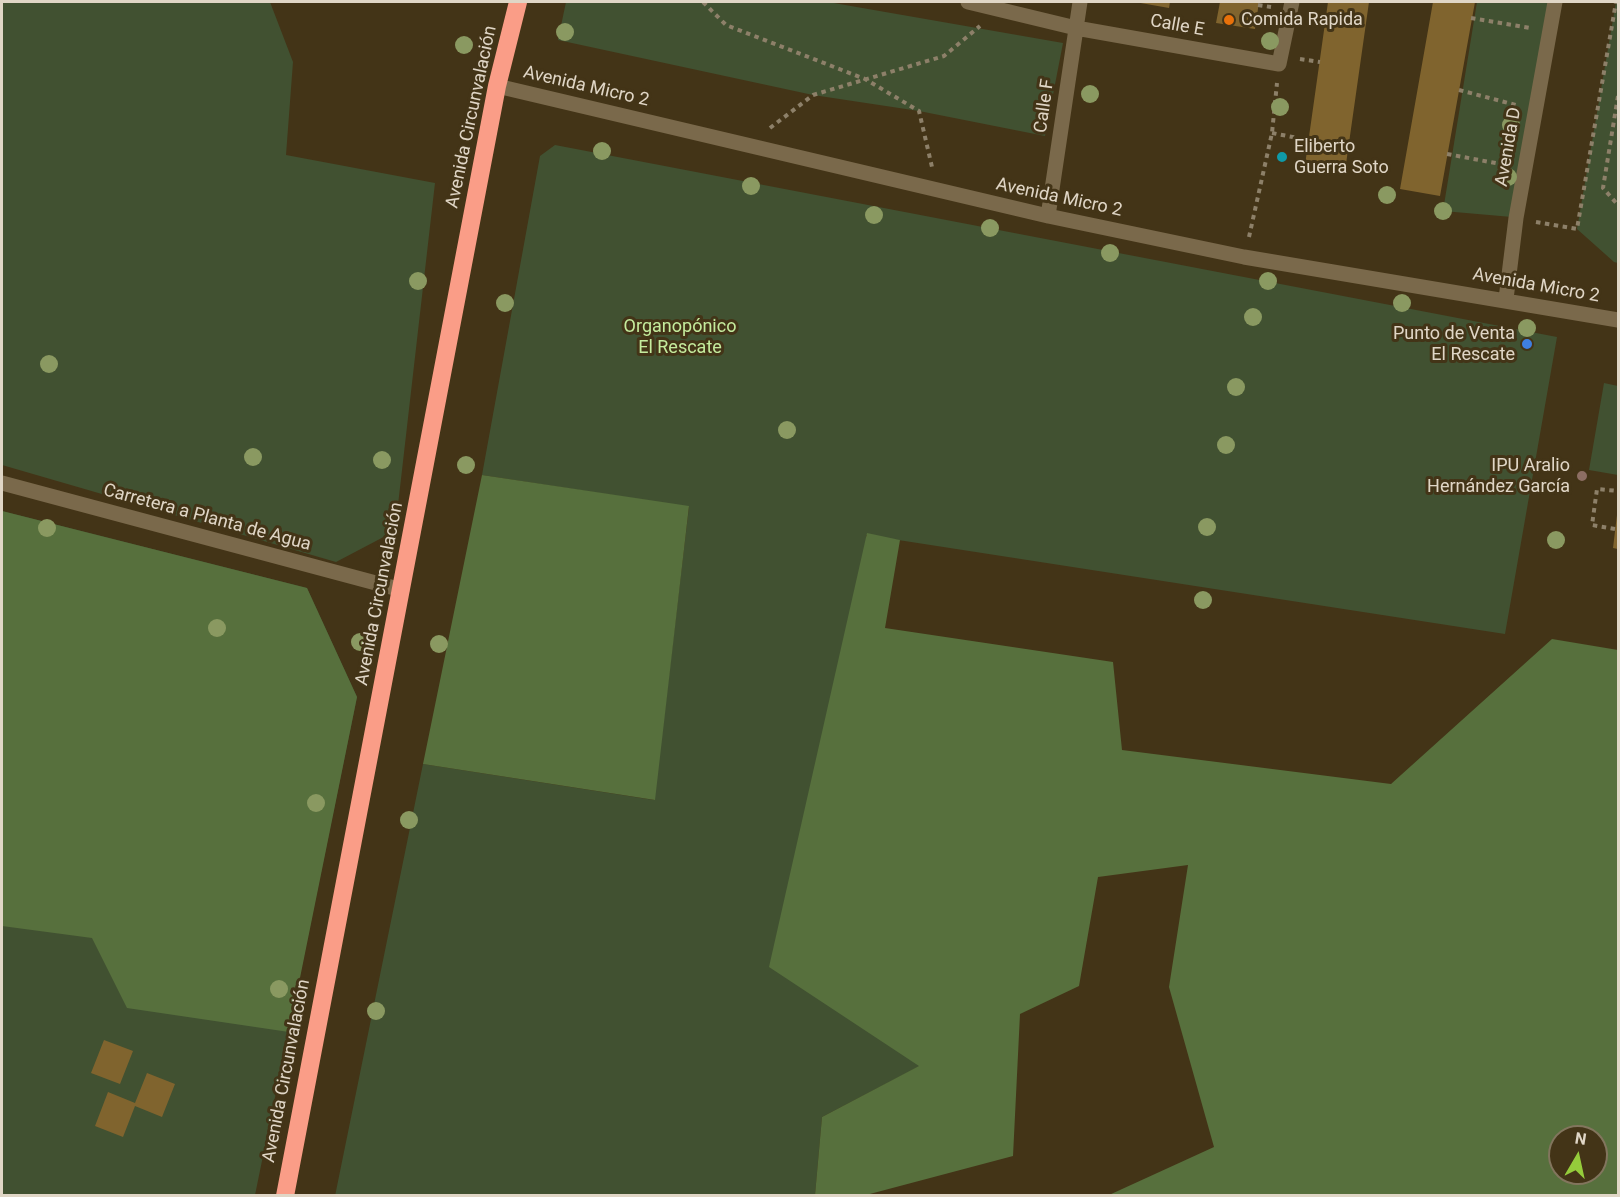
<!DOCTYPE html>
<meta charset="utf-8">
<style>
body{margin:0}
#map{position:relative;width:1620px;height:1197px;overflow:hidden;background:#433417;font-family:Roboto,sans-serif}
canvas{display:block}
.frame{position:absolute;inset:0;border:3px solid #e0d6c6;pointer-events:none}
.north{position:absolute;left:1548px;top:1125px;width:60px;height:60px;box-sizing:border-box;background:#433417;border:2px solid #82755d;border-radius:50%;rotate:9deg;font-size:16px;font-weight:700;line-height:24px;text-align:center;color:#e0d6c6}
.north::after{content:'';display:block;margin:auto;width:21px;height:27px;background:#95cc3b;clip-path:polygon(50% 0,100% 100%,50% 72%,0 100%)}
</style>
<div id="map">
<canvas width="1620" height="1197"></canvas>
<div class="frame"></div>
<div class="north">N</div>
</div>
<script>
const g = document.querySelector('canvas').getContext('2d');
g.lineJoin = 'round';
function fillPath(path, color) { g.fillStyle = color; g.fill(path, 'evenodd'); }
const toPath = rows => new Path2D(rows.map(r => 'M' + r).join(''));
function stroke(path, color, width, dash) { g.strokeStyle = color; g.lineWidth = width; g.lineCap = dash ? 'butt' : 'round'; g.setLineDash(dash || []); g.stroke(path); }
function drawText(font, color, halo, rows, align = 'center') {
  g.font = font + ' Roboto,sans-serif'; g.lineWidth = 6; g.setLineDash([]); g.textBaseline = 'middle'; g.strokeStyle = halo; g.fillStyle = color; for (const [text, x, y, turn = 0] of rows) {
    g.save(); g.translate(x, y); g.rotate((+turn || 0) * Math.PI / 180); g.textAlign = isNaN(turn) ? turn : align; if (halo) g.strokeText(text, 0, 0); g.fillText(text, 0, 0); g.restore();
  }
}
const green = toPath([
 [2,2,270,2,293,62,286,155,435,183,395,531,336,562,2,465],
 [566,2,828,2,1063,43,1045,136,919,111,813,95,558,40],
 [1477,2,1551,2,1512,217,1443,211],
 [1616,2,1618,2,1618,263,1614,262,1577,229],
 [555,145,1557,337,1505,634,866,535,920,1066,822,1117,815,1195,335,1196,423,764,654,800,689,507,482,475,540,156],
 [1604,383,1618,386,1618,475,1589,470],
 [2,511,307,588,357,697,255,1195,2,1195]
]);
const forest = toPath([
 [482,475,689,506,655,800,423,764],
 [2,511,307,588,357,697,289,1032,127,1008,92,938,2,926],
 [867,533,900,540,885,628,1113,662,1122,750,1391,784,1552,639,1618,650,1618,1195,1109,1195,1214,1147,1169,987,1188,865,1098,877,1079,986,1020,1014,1013,1156,866,1195,815,1195,822,1117,919,1066,769,967],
 [1560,1137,1596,1137,1596,1173,1560,1173]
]);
const building = toPath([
 [1135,2,1170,2,1169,8],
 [1220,2,1259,2,1255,29,1216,23],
 [1328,2,1369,2,1345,171,1305,165],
 [1433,2,1475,2,1440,196,1400,189],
 [1617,515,1618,515,1618,549,1613,548],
 [104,1040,133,1051,120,1084,91,1073],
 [147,1073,175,1084,162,1117,135,1106,123,1137,95,1126,108,1092,135,1103]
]);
const path = toPath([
 [703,2,726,25,865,79,919,111,932,167],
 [1258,5,1271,7],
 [1471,18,1530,28],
 [1300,59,1320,62],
 [1459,90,1516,105],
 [1618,96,1603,188,1618,205],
 [770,128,813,95,944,56,980,26],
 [1272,133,1308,140],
 [1447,154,1506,165],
 [1536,222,1577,229,1616,2],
 [1249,237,1272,133,1277,83],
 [1615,529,1592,525,1597,489,1618,491]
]);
const minor = toPath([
 [968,2,1076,28,1279,64,1292,2],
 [497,86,1048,216,1244,257,1618,320],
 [1048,216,1080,2],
 [1506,299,1516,218,1555,2],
 [2,483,402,590]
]);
const highway = toPath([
 [285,1196,497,86,518,2]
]);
const trees = [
 [565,32],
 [1270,41],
 [464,45],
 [1090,94],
 [1280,107],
 [1511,125],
 [602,151],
 [1508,177],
 [751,186],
 [1387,195],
 [1443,211],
 [874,215],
 [990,228],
 [1110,253],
 [418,281],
 [1268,281],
 [505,303],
 [1402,303],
 [1253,317],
 [1527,328],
 [49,364],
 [1236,387],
 [787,430],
 [1226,445],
 [253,457],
 [382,460],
 [466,465],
 [1207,527],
 [47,528],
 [1556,540],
 [1203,600],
 [217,628],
 [360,642],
 [439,644],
 [316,803],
 [409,820],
 [279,989],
 [376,1011]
];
const markers = [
 [1229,20,6,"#e8710a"],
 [1282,157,6,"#0f9aa8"],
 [1527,344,6,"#3f7fe0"],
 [1582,476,6,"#8d6e63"]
];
const poiNames = [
 ["Comida Rapida",1241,20],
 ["Eliberto",1294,147],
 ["Guerra Soto",1294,168],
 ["Punto de Venta",1515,334,"right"],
 ["El Rescate",1515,355,"right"],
 ["IPU Aralio",1570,466,"right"],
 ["Hernández García",1570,487,"right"]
];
const streetNames = [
 ["Calle E",1177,26,10],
 ["Avenida Micro 2",586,87,13],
 ["Calle F",1045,106,-82],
 ["Avenida Circunvalación",472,117,-78],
 ["Avenida D",1509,147,-80],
 ["Avenida Micro 2",1059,198,12],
 ["Avenida Micro 2",1536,286,10],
 ["Carretera a Planta de Agua",207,518,15],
 ["Avenida Circunvalación",380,594,-79],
 ["Avenida Circunvalación",287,1071,-79]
];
const parkNames = [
 ["Organopónico",680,327],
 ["El Rescate",680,348]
];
fillPath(green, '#415131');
fillPath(forest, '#57703d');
fillPath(building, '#80642e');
stroke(path, '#8d8069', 4, [4.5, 4.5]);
stroke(minor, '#7a694b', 15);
stroke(highway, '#fa9d87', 18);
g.fillStyle = '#8a9961';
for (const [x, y] of trees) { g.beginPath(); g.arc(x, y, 9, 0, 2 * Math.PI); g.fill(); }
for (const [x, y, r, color] of markers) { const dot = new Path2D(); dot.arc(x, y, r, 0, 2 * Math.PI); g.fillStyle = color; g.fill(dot); stroke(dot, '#433417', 2); }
drawText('18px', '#e0d6c6', '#433417', poiNames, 'left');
drawText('18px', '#e0d6c6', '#433417', streetNames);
drawText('18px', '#c4eb9d', '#433417', parkNames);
</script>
